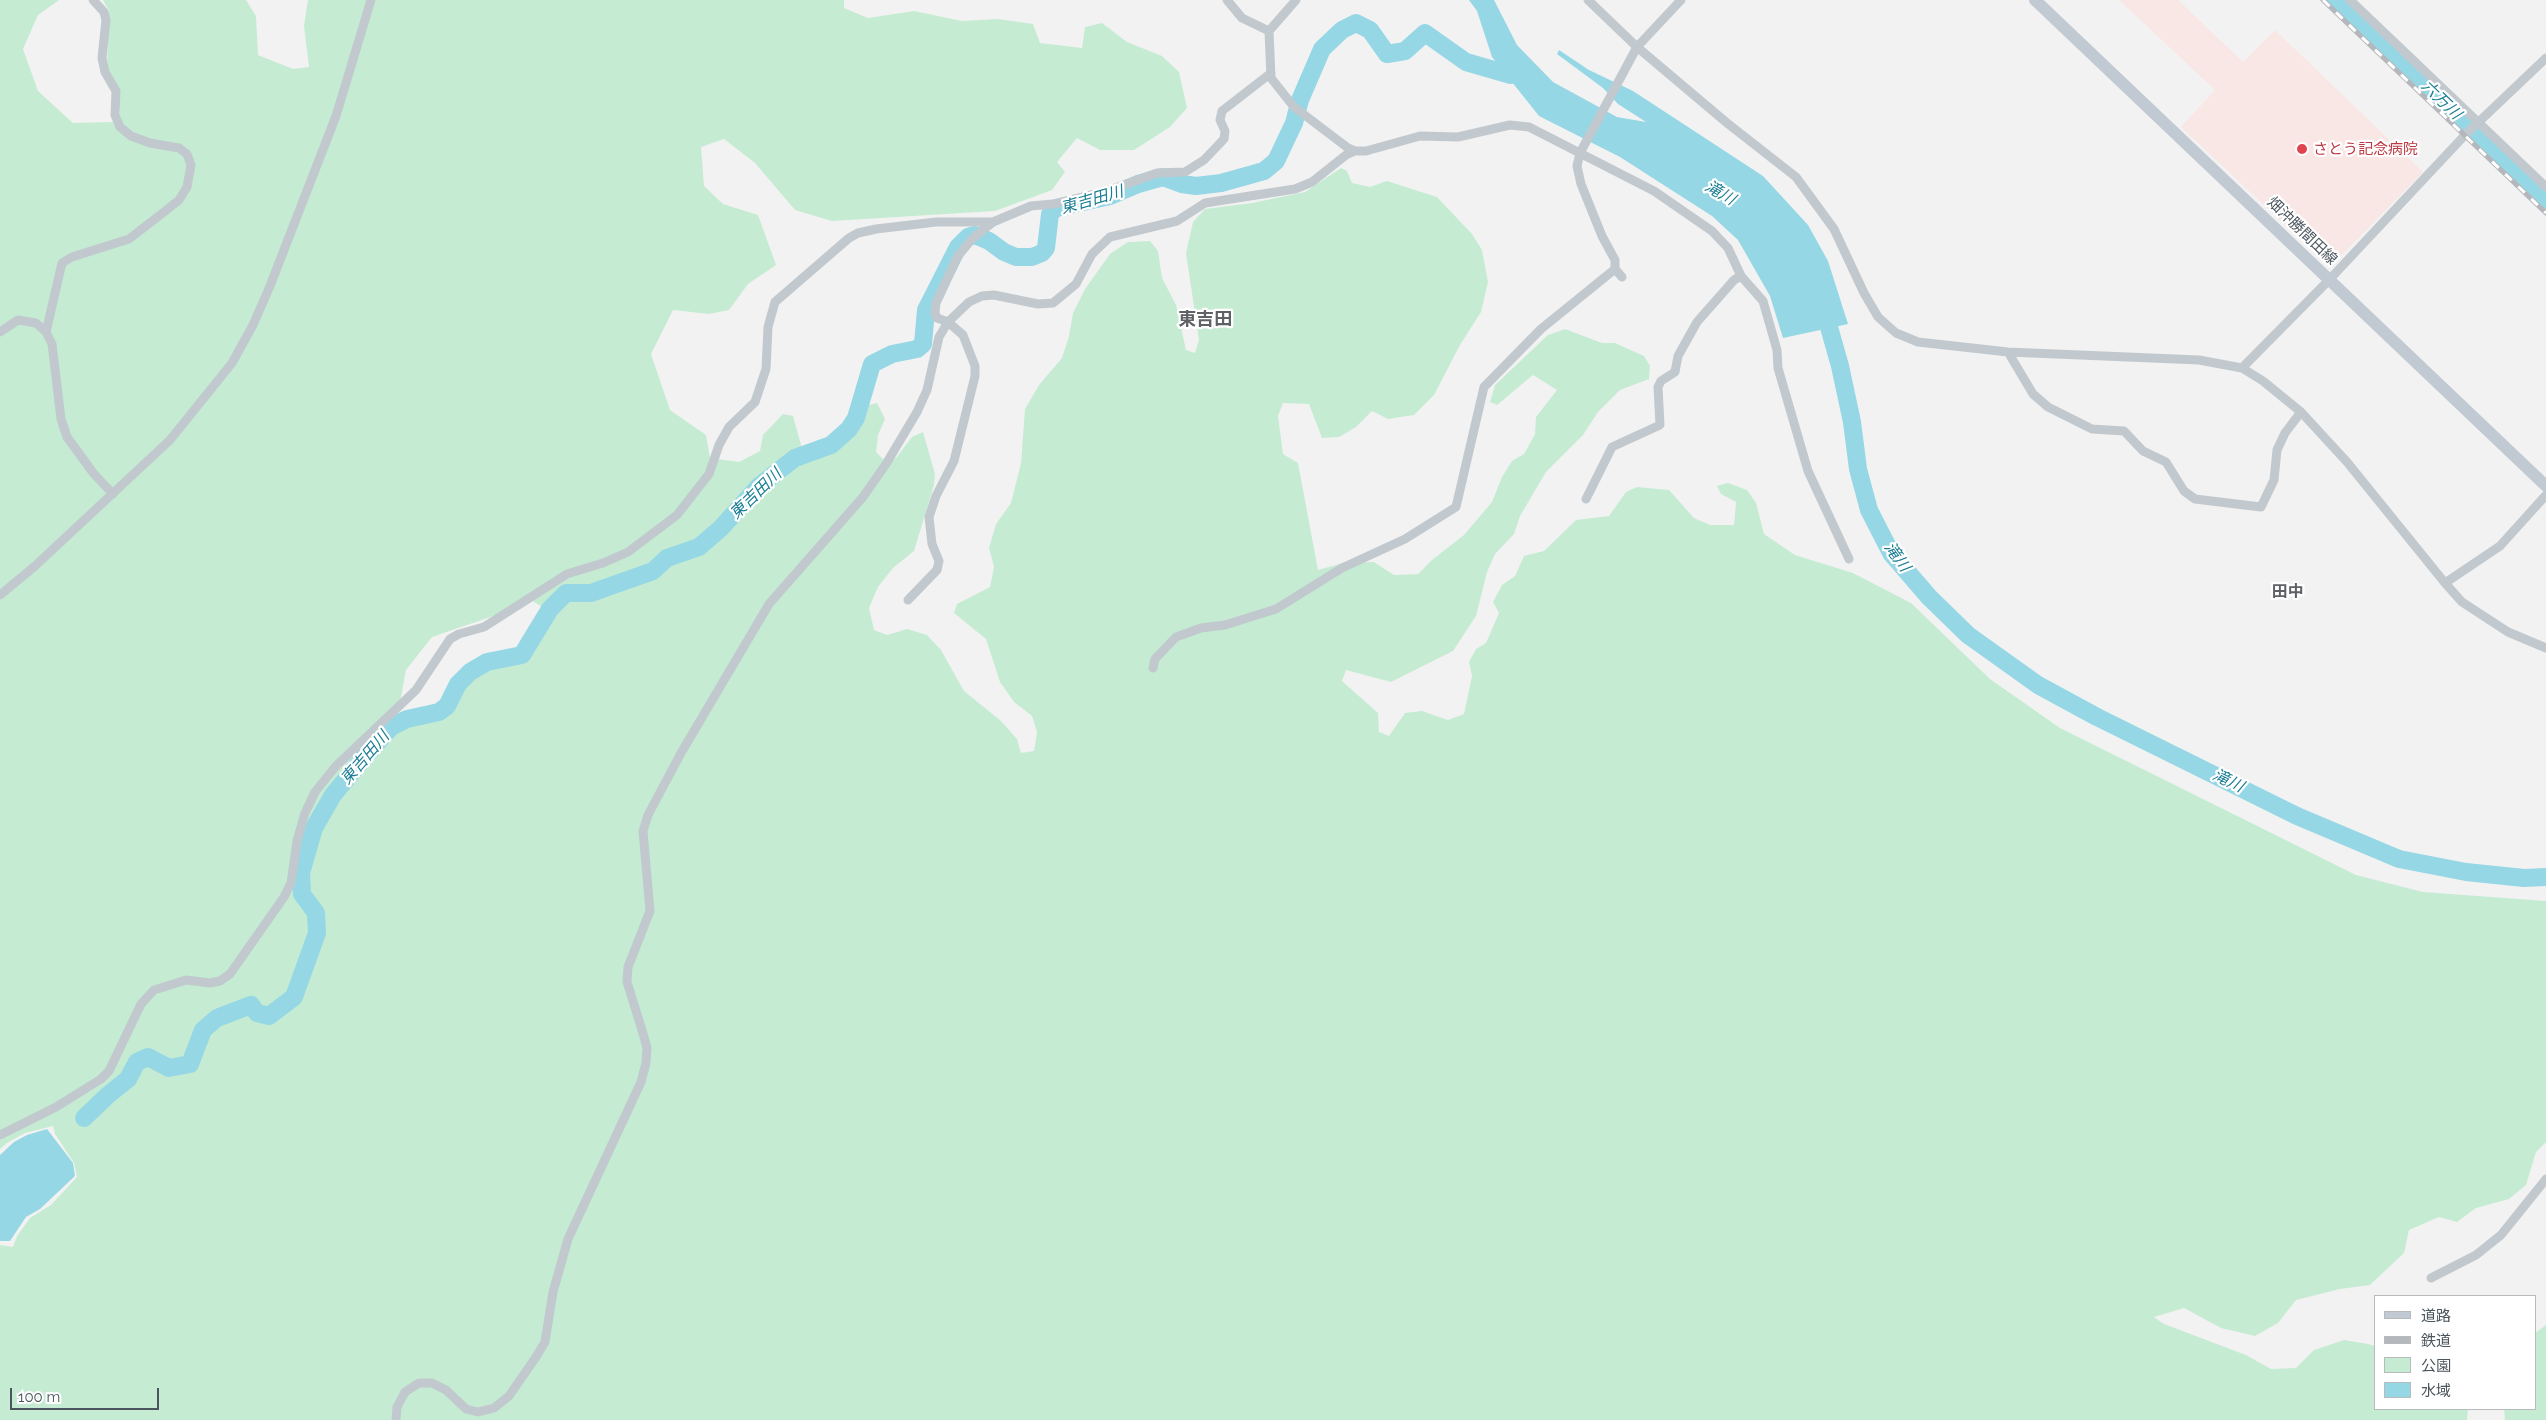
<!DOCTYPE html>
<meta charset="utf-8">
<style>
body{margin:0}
#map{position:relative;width:2546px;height:1420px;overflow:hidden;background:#f3f2f2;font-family:Raleway,"Noto Sans JP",sans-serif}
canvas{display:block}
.legend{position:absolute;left:2374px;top:1295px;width:162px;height:115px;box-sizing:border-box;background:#fff;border:1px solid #b7bbbe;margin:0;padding:6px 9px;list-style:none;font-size:15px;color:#4b555d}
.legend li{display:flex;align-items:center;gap:10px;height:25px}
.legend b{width:25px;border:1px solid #b7bbbe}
.scale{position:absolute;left:10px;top:1388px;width:149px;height:22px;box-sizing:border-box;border:2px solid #4b555d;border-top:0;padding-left:6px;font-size:15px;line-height:18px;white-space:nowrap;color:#4b555d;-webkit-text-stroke:4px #fff;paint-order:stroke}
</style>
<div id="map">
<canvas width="2546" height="1420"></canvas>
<ul class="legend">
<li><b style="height:6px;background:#c1cad3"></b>道路</li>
<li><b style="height:6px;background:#b4b7bb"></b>鉄道</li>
<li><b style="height:14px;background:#c5ecd3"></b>公園</li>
<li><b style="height:14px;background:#96d7e5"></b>水域</li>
</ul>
<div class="scale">100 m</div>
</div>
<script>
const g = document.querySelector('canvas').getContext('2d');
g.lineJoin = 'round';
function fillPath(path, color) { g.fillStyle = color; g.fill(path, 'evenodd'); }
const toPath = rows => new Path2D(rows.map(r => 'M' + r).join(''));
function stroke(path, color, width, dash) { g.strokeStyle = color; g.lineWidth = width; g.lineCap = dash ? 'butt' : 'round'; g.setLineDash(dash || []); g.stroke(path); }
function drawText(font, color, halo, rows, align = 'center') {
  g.font = font + ' Raleway,"Noto Sans JP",sans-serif'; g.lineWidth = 4.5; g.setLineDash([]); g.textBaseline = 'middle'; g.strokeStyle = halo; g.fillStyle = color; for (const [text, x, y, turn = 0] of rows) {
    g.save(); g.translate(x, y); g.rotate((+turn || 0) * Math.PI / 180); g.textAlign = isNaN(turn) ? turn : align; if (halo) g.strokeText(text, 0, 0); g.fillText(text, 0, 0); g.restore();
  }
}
const medical = toPath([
 [2119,0,2178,0,2243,62,2275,30,2423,172,2330,267,2181,127,2215,90]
]);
const green = toPath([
 [0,0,59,0,38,15,23,49,38,91,73,123,113,122,120,114,120,90,107,70,109,11,103,0,246,0,256,16,258,55,293,69,309,67,304,26,308,0,844,0,844,8,868,18,914,11,962,21,998,19,1033,24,1040,43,1082,48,1085,27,1102,23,1127,42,1162,56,1179,72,1187,108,1170,127,1134,150,1100,150,1077,138,1057,162,1065,172,1052,190,995,211,832,221,795,210,755,163,724,139,701,147,704,186,723,204,758,215,776,265,748,284,729,310,709,314,673,310,651,354,670,410,706,435,710,458,739,462,760,451,763,435,783,414,793,416,804,456,817,456,842,443,859,420,865,406,877,403,885,419,878,435,876,452,883,459,896,458,912,437,923,432,935,474,934,485,914,551,893,568,878,587,869,608,874,630,887,635,907,629,927,635,941,650,964,691,1001,721,1017,739,1021,753,1034,751,1037,732,1032,716,1014,702,1000,682,986,639,954,613,957,604,990,587,994,567,989,548,996,524,1011,503,1021,463,1025,409,1039,385,1062,358,1069,336,1073,313,1085,289,1110,254,1128,242,1150,241,1158,251,1162,278,1176,305,1186,350,1195,353,1199,340,1186,253,1193,222,1205,209,1252,203,1305,192,1341,168,1347,171,1352,183,1370,187,1387,181,1437,197,1472,234,1482,250,1488,282,1481,312,1460,345,1434,395,1414,415,1388,419,1372,411,1356,427,1339,437,1322,438,1309,404,1283,403,1278,416,1283,454,1298,463,1318,570,1343,563,1374,562,1394,575,1418,574,1432,560,1464,535,1492,502,1502,477,1512,461,1524,454,1535,434,1536,417,1557,390,1533,375,1497,405,1490,402,1495,385,1548,335,1565,329,1602,343,1615,343,1644,356,1650,366,1649,379,1620,390,1598,412,1583,435,1546,472,1520,516,1514,534,1495,554,1487,572,1476,616,1453,651,1391,682,1346,670,1342,681,1378,713,1379,732,1389,736,1405,713,1422,711,1448,720,1464,714,1472,676,1469,662,1476,649,1486,643,1499,613,1493,602,1502,585,1515,576,1524,556,1544,551,1576,520,1609,516,1626,492,1637,487,1669,490,1694,518,1710,525,1734,525,1736,502,1721,494,1717,486,1728,483,1747,490,1756,503,1764,534,1795,555,1853,573,1911,603,1990,679,2060,728,2356,875,2423,892,2546,901,2546,1142,2536,1152,2526,1185,2509,1199,2476,1208,2457,1222,2439,1217,2409,1230,2404,1253,2370,1285,2340,1289,2296,1300,2278,1323,2255,1336,2221,1328,2184,1308,2154,1317,2164,1324,2246,1355,2271,1369,2296,1368,2314,1350,2344,1340,2368,1344,2375,1346,2375,1409,2468,1409,2467,1420,0,1420,0,1245,13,1247,17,1236,30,1218,51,1205,77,1177,74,1163,55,1134,53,1126,25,1133,7,1143,0,1149],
 [529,599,546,609,540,638,523,661,496,667,471,679,452,709,407,726,398,713,406,670,432,637,505,612],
 [2546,1325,2546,1420,2505,1420,2504,1409,2535,1409,2535,1333]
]);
const water = toPath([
 [1469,0,1494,0,1517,45,1553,82,1617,117,1646,122,1618,104,1603,88,1557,54,1559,50,1589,70,1633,91,1763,176,1808,225,1828,261,1848,324,1783,338,1770,296,1738,240,1712,216,1620,157,1539,116,1492,57,1477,11],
 [47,1129,73,1163,75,1176,40,1209,26,1217,10,1241,0,1241,0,1155,14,1142,27,1135]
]);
const river = toPath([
 [2335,0,2546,200],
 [1823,306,1840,366,1852,422,1858,469,1869,510,1891,553,1929,597,1968,635,2038,685,2097,717,2297,816,2399,859,2466,872,2524,878,2546,877],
 [84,1118,108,1095,128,1079,137,1062,148,1057,169,1068,190,1064,203,1030,217,1018,251,1005,257,1013,269,1016,294,997,317,933,316,913,302,894,301,873,314,828,333,795,367,754,391,727,407,719,439,712,447,706,458,684,470,672,487,662,522,655,550,609,566,593,591,593,653,571,667,558,699,547,721,528,759,486,795,458,831,445,849,429,856,418,872,364,892,354,917,349,923,344,926,310,958,247,968,237,975,235,989,241,1004,252,1016,257,1032,257,1042,253,1046,248,1050,214,1056,208,1110,196,1138,184,1163,177,1182,184,1196,186,1221,183,1264,171,1276,161,1294,123,1300,100,1322,49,1342,30,1356,23,1370,30,1387,54,1405,51,1425,33,1466,62,1511,75]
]);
const minor = toPath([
 [1227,0,1242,18,1269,31],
 [1296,0,1269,31,1271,78,1294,107,1348,148,1355,151,1366,151,1420,136,1458,137,1510,125,1529,127,1654,191,1712,231,1728,248,1741,276,1763,301,1777,350,1778,368,1808,471,1849,559],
 [1588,0,1637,47,1727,123,1796,177,1834,229,1864,293,1878,317,1896,333,1918,342,2008,352,2199,360,2242,368,2263,381,2301,412,2347,462,2445,583,2462,602,2508,632,2546,648],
 [2350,0,2546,187],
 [1615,269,1622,277],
 [0,332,18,320,36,323,46,332,52,344,61,419,67,437,94,474,113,494],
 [46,332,62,263,72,257,129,239,164,212,179,200,187,187,191,165,187,154,179,148,150,143,131,136,120,127,115,115,116,91,105,72,102,58,106,20,104,12,93,0],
 [2008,352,2033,394,2048,407,2092,429,2124,431,2143,451,2166,462,2184,491,2195,499,2261,507,2274,480,2277,450,2285,433,2301,412],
 [2242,368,2329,280,2465,135,2546,58],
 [1586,499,1612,447,1660,425,1658,387,1661,381,1675,372,1678,356,1697,322,1734,280,1741,276],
 [2445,583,2500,546,2546,495],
 [0,595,35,566,170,440,232,363,253,325,270,286,336,116,371,0],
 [908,600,937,570,939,561,932,544,929,517,936,496,954,461,975,376,975,366,963,335,948,322,937,318,935,313,936,303,958,256,972,239,993,222],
 [1153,668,1155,659,1176,637,1201,628,1225,625,1276,609,1342,568,1405,539,1456,507,1484,387,1541,329,1615,269,1615,260,1602,236,1581,184,1577,166,1580,153,1637,47,1681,0],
 [0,1135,56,1107,101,1079,109,1071,141,1004,154,990,186,980,210,983,220,981,230,974,284,897,291,883,297,841,305,813,315,792,336,766,416,690,450,639,459,634,484,627,567,574,603,563,628,552,677,515,709,474,719,445,729,427,755,402,766,369,768,327,775,302,849,238,858,233,876,229,936,222,993,222,1031,206,1053,204,1107,191,1157,173,1185,172,1204,160,1224,139,1225,131,1220,120,1222,111,1271,73],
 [2431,1278,2476,1255,2501,1235,2546,1179],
 [396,1420,397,1407,405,1392,419,1383,432,1383,446,1390,466,1409,478,1412,494,1408,509,1396,536,1357,545,1342,553,1292,568,1239,641,1082,646,1063,647,1048,642,1030,627,982,628,967,650,911,643,831,648,815,681,753,769,604,863,497,886,464,917,412,927,390,939,337,948,322,969,302,982,296,994,295,1038,304,1053,303,1076,284,1092,254,1110,237,1177,221,1205,203,1295,189,1312,182,1346,155,1355,151]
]);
const secondary = toPath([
 [2035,0,2546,486]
]);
const rail = toPath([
 [2323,0,2546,213]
]);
const markers = [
 [2302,149,6,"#e0444e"]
];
const healthNames = [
 ["さとう記念病院",2313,149]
];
const streetNames = [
 ["畑沖勝間田線",2302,231,44]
];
const waterNames = [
 ["六万川",2441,100,44],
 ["滝川",1720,193,30],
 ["東吉田川",1092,200,-16],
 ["東吉田川",756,494,-44],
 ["滝川",1897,557,54],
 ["東吉田川",365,758,-49],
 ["滝川",2228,781,26]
];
const neighbourhoodNames = [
 ["田中",2288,592]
];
const quarterNames = [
 ["東吉田",1205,320]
];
fillPath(medical, '#f9e7e5');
fillPath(green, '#c5ecd3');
fillPath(water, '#96d7e5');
stroke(river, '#96d7e5', 18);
stroke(minor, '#c1c9ce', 9);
stroke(secondary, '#c1cad3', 12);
stroke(rail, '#b4b7bb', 5);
stroke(rail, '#fff', 3, [9]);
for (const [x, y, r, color] of markers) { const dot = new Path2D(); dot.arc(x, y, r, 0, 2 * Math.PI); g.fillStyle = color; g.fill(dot); stroke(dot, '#fff', 2); }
drawText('15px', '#be3a42', '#fff', healthNames, 'left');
drawText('15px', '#4b555d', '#fff', streetNames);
drawText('italic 16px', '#197d93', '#fff', waterNames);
drawText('bold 16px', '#5e6266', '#fff', neighbourhoodNames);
drawText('bold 18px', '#5e6266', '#fff', quarterNames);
</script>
